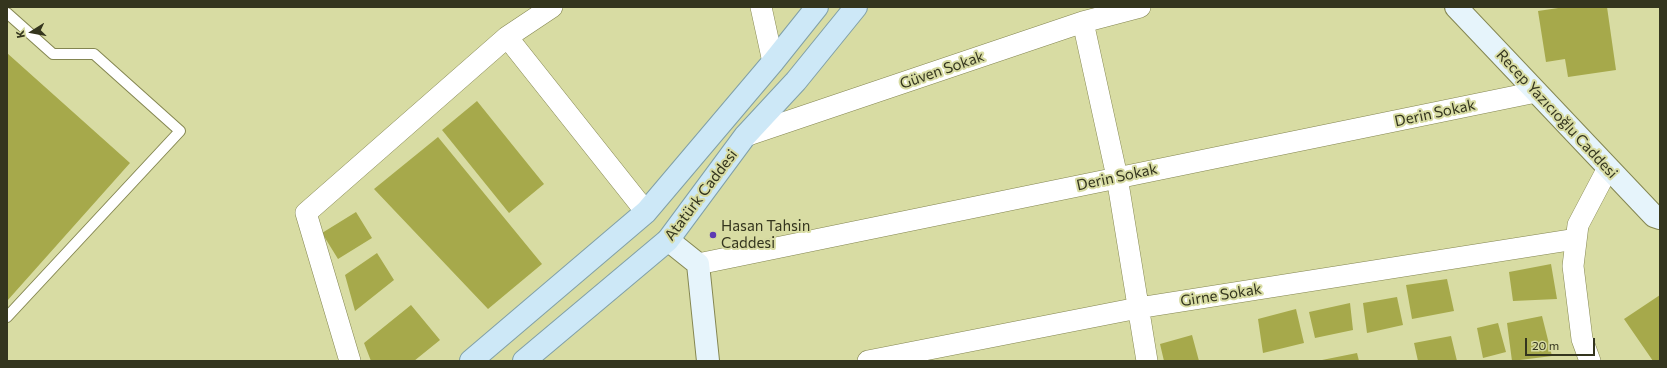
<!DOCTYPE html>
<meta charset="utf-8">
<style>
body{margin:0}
#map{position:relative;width:1667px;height:368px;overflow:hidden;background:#d8dca3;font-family:Commissioner,sans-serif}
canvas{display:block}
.frame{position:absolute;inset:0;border:8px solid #34351e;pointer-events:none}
.north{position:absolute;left:12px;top:12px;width:40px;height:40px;-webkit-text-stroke:3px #d8dca3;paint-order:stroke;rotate:259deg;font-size:11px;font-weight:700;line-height:16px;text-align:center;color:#34351e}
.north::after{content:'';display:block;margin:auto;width:14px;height:18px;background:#34351e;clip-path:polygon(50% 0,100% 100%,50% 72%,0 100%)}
.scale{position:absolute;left:1525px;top:338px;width:70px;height:18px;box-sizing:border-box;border:2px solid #34351e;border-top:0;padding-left:5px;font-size:12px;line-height:14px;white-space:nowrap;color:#34351e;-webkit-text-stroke:3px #d8dca3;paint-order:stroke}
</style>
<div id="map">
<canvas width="1667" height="368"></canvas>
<div class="frame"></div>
<div class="north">K</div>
<div class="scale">20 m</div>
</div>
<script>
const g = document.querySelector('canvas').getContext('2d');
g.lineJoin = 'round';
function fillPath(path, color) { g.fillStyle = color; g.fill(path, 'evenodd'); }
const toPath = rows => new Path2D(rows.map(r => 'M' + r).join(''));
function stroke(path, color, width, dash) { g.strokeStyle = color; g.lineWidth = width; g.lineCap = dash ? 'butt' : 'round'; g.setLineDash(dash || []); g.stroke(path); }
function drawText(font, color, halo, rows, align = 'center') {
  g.font = font + ' Commissioner,sans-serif'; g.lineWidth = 4; g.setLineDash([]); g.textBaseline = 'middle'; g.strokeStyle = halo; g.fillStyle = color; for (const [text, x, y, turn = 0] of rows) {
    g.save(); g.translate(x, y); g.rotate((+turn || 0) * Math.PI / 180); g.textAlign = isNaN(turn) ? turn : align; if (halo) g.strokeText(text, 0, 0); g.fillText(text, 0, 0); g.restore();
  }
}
const building = toPath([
 [1565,7,1607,7,1616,70,1568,77,1565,59,1546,62,1538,11],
 [7,53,130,163,7,301],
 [477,101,544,184,509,213,442,130],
 [438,137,542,264,488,309,374,189],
 [356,212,372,238,338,259,322,233],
 [377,253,394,280,355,311,345,275],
 [1551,264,1557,299,1513,301,1509,272],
 [1447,279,1454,311,1412,319,1406,285],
 [1660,295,1660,361,1653,361,1624,319],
 [1397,297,1403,325,1367,333,1363,303],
 [1350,303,1353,330,1315,338,1309,312],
 [411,305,440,340,414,361,371,361,364,343],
 [1296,309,1304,343,1263,353,1258,319],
 [1542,316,1552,356,1512,361,1507,323],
 [1498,323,1506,352,1483,358,1477,328],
 [1192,335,1199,361,1164,361,1160,344],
 [1451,336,1457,361,1418,361,1414,343],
 [1357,353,1359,361,1322,361,1322,360]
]);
const lane = toPath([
 [7,13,53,54,94,54,180,131,7,317]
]);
const street = toPath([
 [761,7,773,62],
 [1083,22,1117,177,1147,361],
 [507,37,646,212],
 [745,136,1083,22,1140,7],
 [698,264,1536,92],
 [350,361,306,213,507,37,552,7],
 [868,361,1138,308,1576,239],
 [1590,361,1582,339,1573,266,1578,225,1608,168]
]);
const secondary = toPath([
 [1456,7,1654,216,1660,218],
 [668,240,698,264,708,361]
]);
const primary = toPath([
 [471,361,646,212,773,62,817,7],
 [524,361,668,240,745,136,796,81,856,7]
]);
const markers = [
 [713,235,4,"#5d3ab3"]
];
const streetNames = [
 ["Güven Sokak",942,70,-19],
 ["Derin Sokak",1435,113,-12],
 ["Recep Yazıcıoğlu Caddesi",1557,114,47],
 ["Derin Sokak",1117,177,-12],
 ["Atatürk Caddesi",701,195,-53],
 ["Girne Sokak",1221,295,-9]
];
const poiNames = [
 ["Hasan Tahsin",721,226],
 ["Caddesi",721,243]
];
fillPath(building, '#a6a94b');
stroke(lane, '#848651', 12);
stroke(street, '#848651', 22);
stroke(secondary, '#848651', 24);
stroke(primary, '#81a0a7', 24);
stroke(lane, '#fff', 10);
stroke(street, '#fff', 21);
stroke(secondary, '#e6f4fb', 22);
stroke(primary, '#cde8f7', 22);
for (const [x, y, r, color] of markers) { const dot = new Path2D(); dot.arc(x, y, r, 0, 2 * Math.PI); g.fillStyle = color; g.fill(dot); stroke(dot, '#d8dca3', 1.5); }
drawText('15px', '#34351e', '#d8dca3', streetNames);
drawText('15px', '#34351e', '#d8dca3', poiNames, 'left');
</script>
